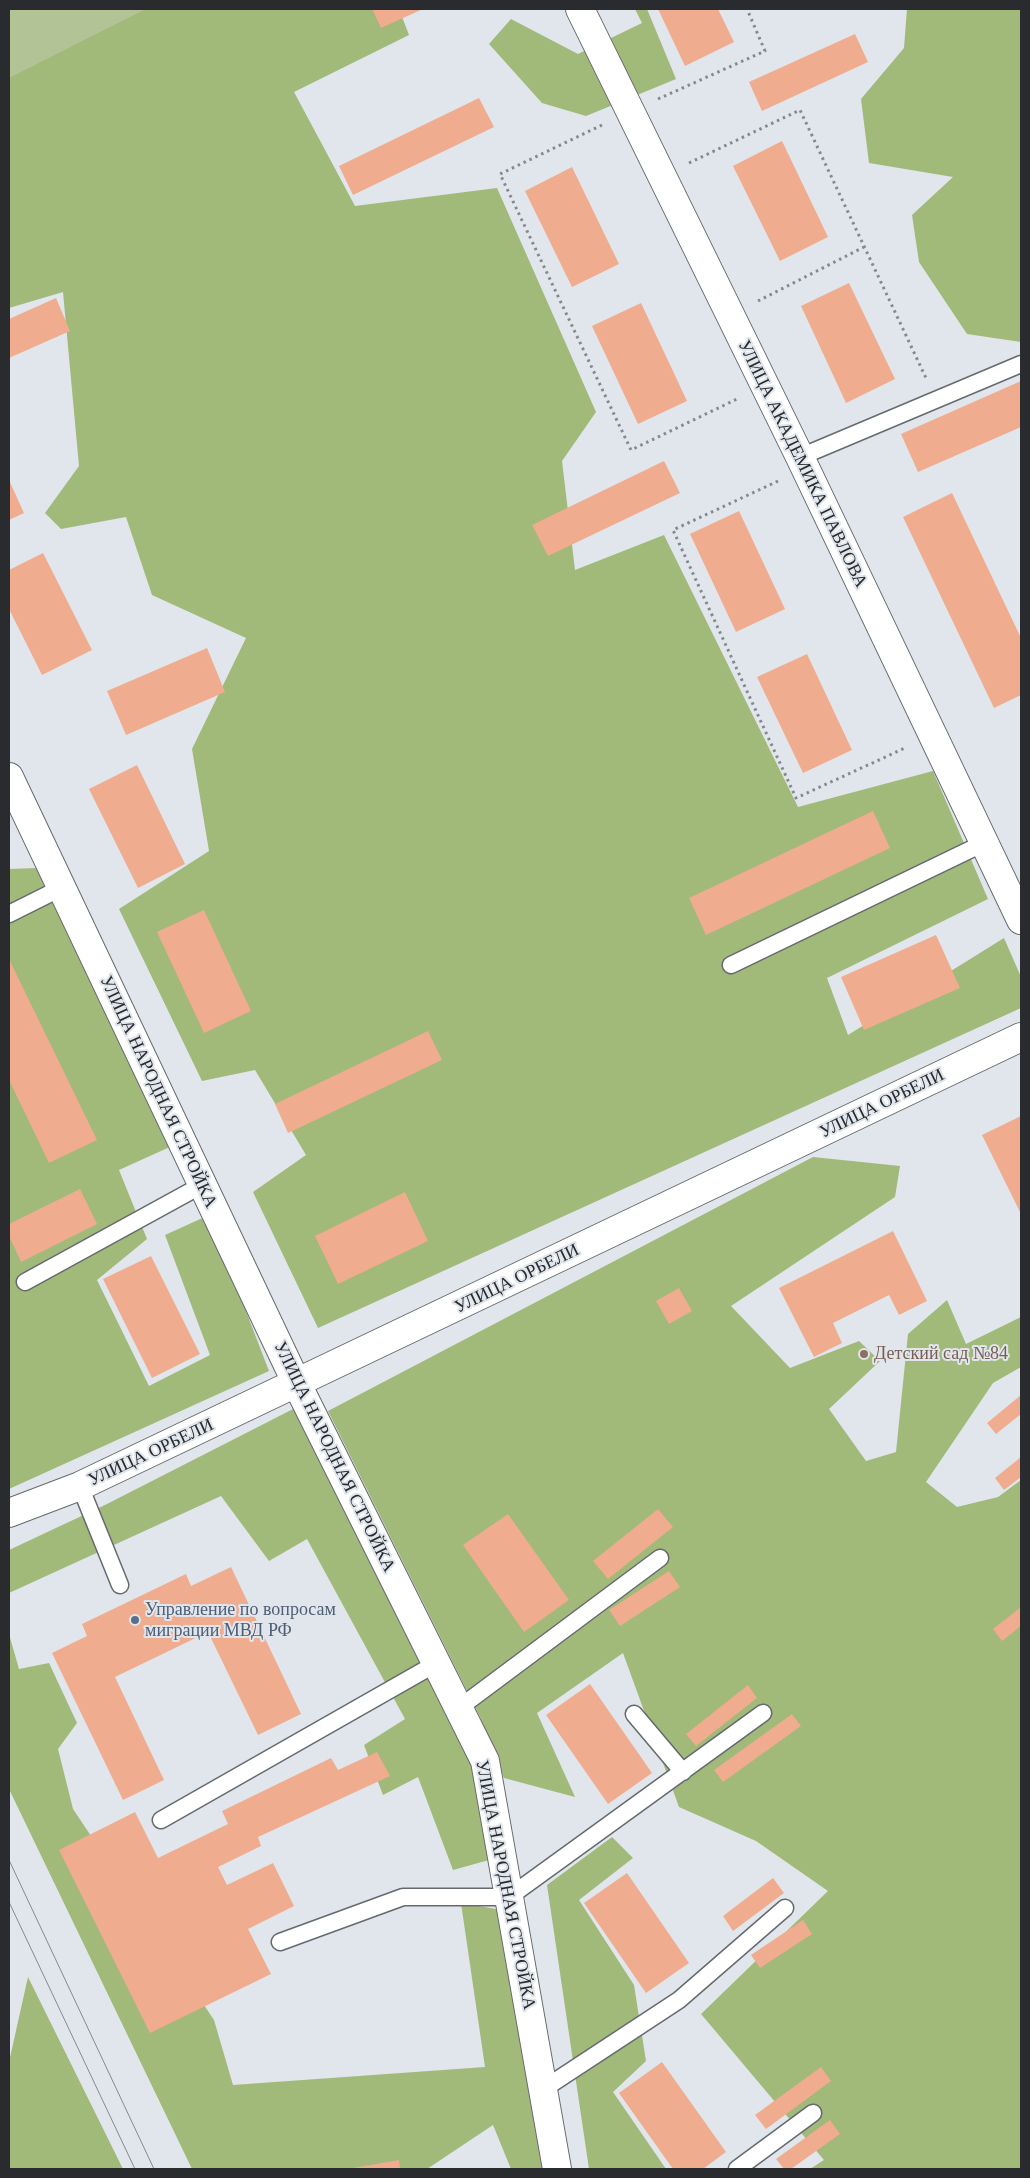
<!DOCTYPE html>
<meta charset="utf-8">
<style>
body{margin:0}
#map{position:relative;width:1030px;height:2178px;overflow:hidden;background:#e0e6ec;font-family:Georgia,serif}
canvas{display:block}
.frame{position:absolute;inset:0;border:10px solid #292b2e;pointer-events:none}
</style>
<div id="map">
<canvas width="1030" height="2178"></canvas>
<div class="frame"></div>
</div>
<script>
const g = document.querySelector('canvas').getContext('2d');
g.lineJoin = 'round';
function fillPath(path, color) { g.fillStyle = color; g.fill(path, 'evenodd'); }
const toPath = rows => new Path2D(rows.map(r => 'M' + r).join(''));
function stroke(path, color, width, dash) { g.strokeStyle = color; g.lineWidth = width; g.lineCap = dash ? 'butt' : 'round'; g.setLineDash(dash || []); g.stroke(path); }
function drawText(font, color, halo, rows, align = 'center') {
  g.font = font + ' Georgia,serif'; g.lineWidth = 4; g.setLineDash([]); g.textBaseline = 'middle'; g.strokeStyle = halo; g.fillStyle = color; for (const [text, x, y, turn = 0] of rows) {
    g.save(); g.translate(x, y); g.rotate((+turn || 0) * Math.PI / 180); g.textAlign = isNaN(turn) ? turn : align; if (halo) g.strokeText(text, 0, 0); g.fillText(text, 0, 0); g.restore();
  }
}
const green = toPath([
 [9,9,158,9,9,80]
]);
const forest = toPath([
 [146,9,399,9,409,35,294,92,355,206,497,188,596,412,562,461,575,570,664,535,798,807,933,771,988,899,827,978,848,1035,1004,938,1021,977,1021,1008,318,1328,253,1192,306,1155,255,1070,202,1081,119,909,209,851,192,749,246,638,152,595,126,517,61,529,45,513,79,466,63,292,9,308,9,78],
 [635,9,647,9,676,79,586,116,542,103,489,44,511,19,578,54,642,23],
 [907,9,1021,9,1021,342,967,334,919,262,912,215,953,177,869,163,861,99,904,48],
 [37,868,172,1146,119,1170,147,1239,97,1280,149,1386,210,1355,165,1235,209,1215,269,1371,9,1489,9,869],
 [813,1157,900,1166,895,1197,731,1306,790,1368,859,1341,880,1361,829,1409,866,1461,896,1452,908,1334,947,1300,966,1344,1021,1317,1021,1367,993,1383,926,1482,957,1507,998,1497,1021,1480,1021,2169,810,2169,824,2160,701,2014,828,1891,756,1841,679,1807,623,1653,537,1713,575,1797,504,1778,481,1719,328,1411],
 [299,1406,477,1766,489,1860,453,1870,418,1777,383,1795,364,1745,405,1719,307,1539,269,1561,221,1496,9,1593,9,1550,105,1505],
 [9,1634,19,1669,49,1663,77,1723,58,1749,73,1809,214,2020,233,2085,485,2067,461,1903,502,1910,549,2169,511,2169,493,2125,427,2169,192,2169,9,1789],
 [612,1837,633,1858,579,1900,634,1985,646,2061,613,2092,666,2169,589,2169,547,1885],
 [28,1977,123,2169,10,2169,9,2062]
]);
const building = toPath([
 [372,9,423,9,381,28],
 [658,9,718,9,734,42,685,66],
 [855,34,868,62,762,111,749,82],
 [479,98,494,127,353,195,339,166],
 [782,141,828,237,780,261,733,166],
 [572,167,619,264,572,287,525,191],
 [849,283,895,379,846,403,801,306],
 [56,298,70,331,9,358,9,319],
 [641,303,687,401,638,424,592,326],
 [1021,381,1021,427,918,472,901,434],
 [664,461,680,493,548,556,532,525],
 [9,480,24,513,9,520],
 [952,493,1021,638,1021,695,994,708,903,517],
 [739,511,785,609,736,632,690,534],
 [43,553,92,650,42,675,9,609,9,570],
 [207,648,225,692,126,735,107,691],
 [807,654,852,750,803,773,757,677],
 [137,765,185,864,138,888,89,789],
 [873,811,890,848,706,935,689,898],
 [204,910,251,1011,204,1033,157,932],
 [936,935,960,988,864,1030,841,977],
 [9,959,97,1140,49,1163,9,1080],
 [428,1031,442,1060,288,1133,275,1104],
 [1021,1116,1021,1214,982,1135],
 [80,1189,97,1224,21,1262,9,1236,9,1224],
 [405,1192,428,1241,338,1284,315,1236],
 [893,1231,927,1301,899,1315,889,1295,833,1323,842,1343,814,1357,779,1288],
 [151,1256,200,1354,152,1378,103,1279],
 [679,1288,692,1311,669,1324,656,1301],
 [1021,1395,1021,1414,996,1434,987,1423],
 [1021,1457,1021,1477,1004,1490,995,1478],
 [658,1509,673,1527,608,1579,593,1561],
 [508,1514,569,1600,524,1632,463,1545],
 [231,1567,301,1714,258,1735,208,1632,115,1677,164,1780,123,1800,52,1653,87,1636,82,1624,186,1574,191,1586],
 [669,1571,680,1587,620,1626,609,1610],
 [1021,1607,1021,1626,1002,1641,993,1629],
 [590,1684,652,1773,608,1804,546,1715],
 [748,1685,757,1698,696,1746,686,1734],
 [792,1714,801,1726,723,1782,714,1770],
 [377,1752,390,1776,258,1837,261,1846,218,1867,227,1885,273,1863,294,1906,248,1929,271,1974,150,2033,59,1850,135,1812,158,1858,228,1824,222,1811,331,1758,338,1770],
 [627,1873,689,1963,646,1993,584,1903],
 [773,1878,784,1893,733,1931,723,1916],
 [803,1920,812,1934,760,1968,751,1955],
 [662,2062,726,2152,703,2169,673,2169,619,2093],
 [821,2067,831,2081,766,2129,755,2115],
 [830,2120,840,2134,791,2169,784,2169,776,2159],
 [399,2160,400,2169,353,2169,353,2168]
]);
const path = toPath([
 [658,99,765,51,747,9],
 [602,125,500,174,631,450,737,399],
 [689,163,800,110,926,378],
 [758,301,864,247],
 [778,481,673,530,796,798,905,748]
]);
const service = toPath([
 [800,457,1021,364],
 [9,914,61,888],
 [731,965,984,843],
 [25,1282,202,1185],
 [80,1486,120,1585],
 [459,1708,660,1558],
 [634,1714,683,1772],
 [161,1820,437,1663],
 [280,1942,403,1897,509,1897,763,1713],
 [542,2090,679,2000,785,1908],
 [737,2169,813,2113]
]);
const minor = toPath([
 [580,9,800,457,1021,920],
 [9,777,297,1384,485,1761,557,2169],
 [9,1513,80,1486,1021,1037]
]);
const tram = toPath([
 [9,1860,154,2169],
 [9,1902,135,2169]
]);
const markers = [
 [864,1354,5,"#8d6e63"],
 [135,1620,5,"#5c6f8a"]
];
const streetNames = [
 ["УЛИЦА АКАДЕМИКА ПАВЛОВА",802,464,64],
 ["УЛИЦА НАРОДНАЯ СТРОЙКА",158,1092,65],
 ["УЛИЦА ОРБЕЛИ",882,1104,-26],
 ["УЛИЦА ОРБЕЛИ",517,1279,-26],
 ["УЛИЦА ОРБЕЛИ",151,1453,-25],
 ["УЛИЦА НАРОДНАЯ СТРОЙКА",334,1457,64],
 ["УЛИЦА НАРОДНАЯ СТРОЙКА",505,1885,79]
];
const educationNames = [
 ["Детский сад №84",874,1354]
];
const serviceNames = [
 ["Управление по вопросам",145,1610],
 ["миграции МВД РФ",145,1631]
];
fillPath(green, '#b2c396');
fillPath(forest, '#a1b979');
fillPath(building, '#f0ac8e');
stroke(service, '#656a6f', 19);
stroke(minor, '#656a6f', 30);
stroke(path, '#85898d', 3, [2.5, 4]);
stroke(service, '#fff', 16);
stroke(minor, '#fff', 28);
stroke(tram, '#85898d', 1);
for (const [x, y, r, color] of markers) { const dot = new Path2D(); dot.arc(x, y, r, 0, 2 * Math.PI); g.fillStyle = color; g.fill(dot); stroke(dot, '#e0e6ec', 2); }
drawText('18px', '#292b2e', '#e0e6ec', streetNames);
drawText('18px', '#785e54', '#e0e6ec', educationNames, 'left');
drawText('18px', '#4e5e75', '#e0e6ec', serviceNames, 'left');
</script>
